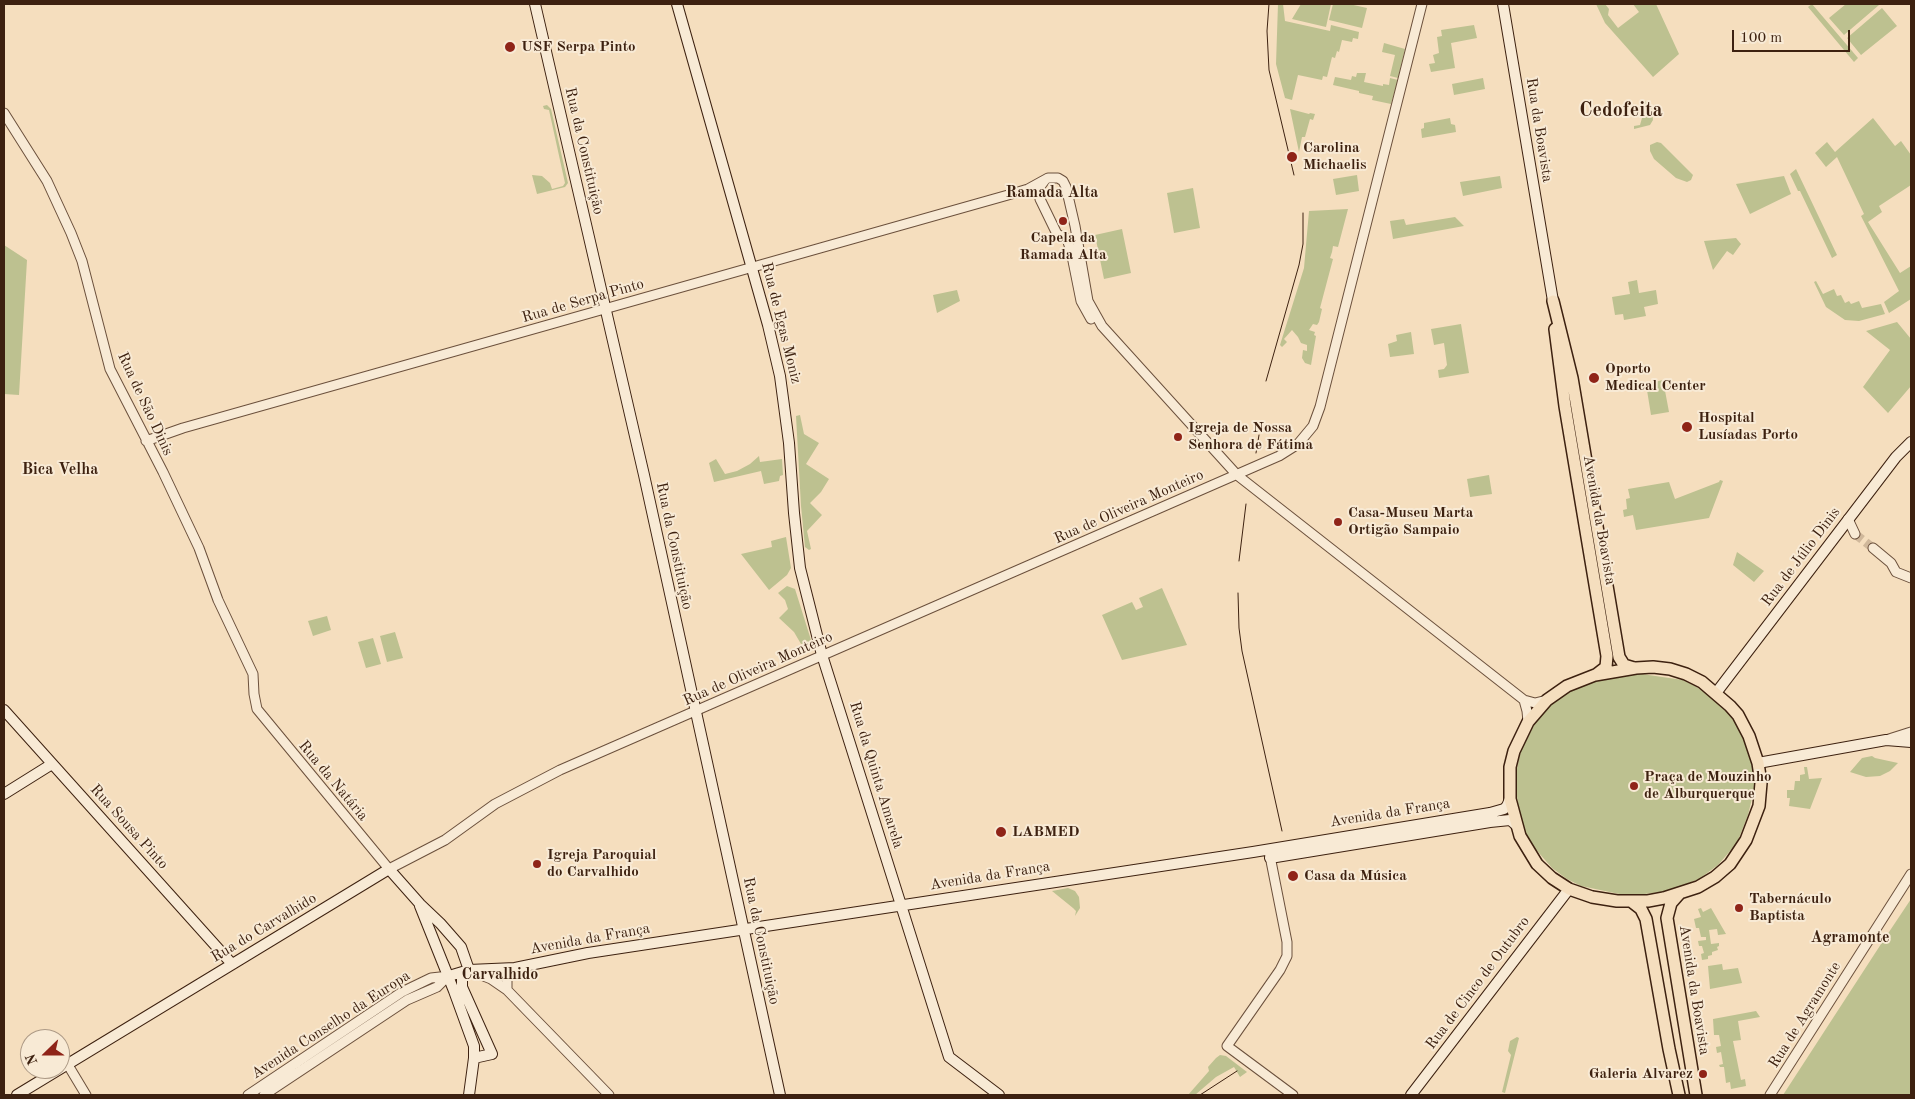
<!DOCTYPE html>
<meta charset="utf-8">
<style>
body{margin:0}
#map{position:relative;width:1915px;height:1099px;overflow:hidden;background:#f5debe;font-family:"Old Standard TT",serif}
canvas{display:block}
.frame{position:absolute;inset:0;border:5px solid #3d2110;pointer-events:none}
.north{position:absolute;left:20px;top:1029px;width:50px;height:50px;box-sizing:border-box;background:#f8ead5;border:1px solid #ad9a86;border-radius:50%;rotate:248deg;font-size:14px;font-weight:700;line-height:20px;text-align:center;color:#3d2110}
.north::after{content:'';display:block;margin:auto;width:18px;height:22px;background:#8f2418;clip-path:polygon(50% 0,100% 100%,50% 72%,0 100%)}
.scale{position:absolute;left:1732px;top:30px;width:118px;height:22px;box-sizing:border-box;border:2px solid #3d2110;border-top:0;padding-left:6px;font-size:15px;line-height:18px;white-space:nowrap;color:#3d2110;-webkit-text-stroke:4px #f8ead5;paint-order:stroke}
</style>
<div id="map">
<canvas width="1915" height="1099"></canvas>
<div class="frame"></div>
<div class="north">N</div>
<div class="scale">100 m</div>
</div>
<script>
const g = document.querySelector('canvas').getContext('2d');
g.lineJoin = 'round';
function fillPath(path, color) { g.fillStyle = color; g.fill(path, 'evenodd'); }
const toPath = rows => new Path2D(rows.map(r => 'M' + r).join(''));
function stroke(path, color, width, dash) { g.strokeStyle = color; g.lineWidth = width; g.lineCap = dash ? 'butt' : 'round'; g.setLineDash(dash || []); g.stroke(path); }
function drawText(font, color, halo, rows, align = 'center') {
  g.font = font + ' "Old Standard TT",serif'; g.lineWidth = 4; g.setLineDash([]); g.textBaseline = 'middle'; g.strokeStyle = halo; g.fillStyle = color; for (const [text, x, y, turn = 0] of rows) {
    g.save(); g.translate(x, y); g.rotate((+turn || 0) * Math.PI / 180); g.textAlign = isNaN(turn) ? turn : align; if (halo) g.strokeText(text, 0, 0); g.fillText(text, 0, 0); g.restore();
  }
}
const green = toPath([
 [1278,4,1283,4,1285,21,1330,31,1331,25,1359,32,1358,39,1353,38,1352,42,1342,40,1339,52,1337,51,1335,58,1332,57,1327,77,1323,76,1322,80,1298,75,1292,100,1285,98,1276,64],
 [1301,4,1331,4,1326,27,1292,19],
 [1333,4,1349,4,1367,8,1362,28,1329,20],
 [1596,4,1605,4,1609,9,1608,15,1618,28,1639,12,1633,4,1656,4,1679,54,1653,77,1605,23],
 [1812,4,1858,58,1854,62,1808,7],
 [1846,4,1878,4,1879,5,1844,35,1829,18],
 [1882,8,1897,26,1861,55,1847,38],
 [1474,25,1477,38,1451,43,1455,68,1431,72,1429,64,1435,63,1433,55,1439,53,1437,37,1442,36,1441,30],
 [1384,43,1405,49,1398,78,1390,76,1395,55,1382,52],
 [1357,73,1366,73,1364,82,1383,86,1383,84,1389,85,1390,78,1398,80,1391,104,1372,100,1373,96,1359,93,1359,91,1333,85,1335,77,1351,80,1352,76,1356,77],
 [1483,78,1485,89,1454,95,1452,84],
 [1644,100,1651,105,1653,120,1650,125,1634,129,1634,126,1640,125,1646,104,1643,102],
 [547,105,551,109,568,183,565,187,537,194,532,175,542,176,550,183,552,189,563,186,565,183,549,110,544,109,543,106],
 [1290,109,1309,114,1310,113,1315,114,1313,120,1310,119,1305,137,1302,137,1299,152],
 [1450,118,1451,124,1455,125,1456,132,1422,138,1421,129,1424,128,1424,123],
 [1873,118,1895,146,1901,141,1911,155,1911,185,1879,206,1882,212,1868,222,1900,273,1911,266,1911,299,1889,313,1884,302,1899,291,1861,216,1864,214,1837,157,1826,167,1815,153,1827,142,1835,152],
 [1657,142,1661,143,1693,175,1691,180,1687,182,1676,178,1654,159,1650,151,1650,145],
 [1796,169,1837,255,1832,258,1800,191,1798,191,1790,174],
 [1357,175,1359,191,1336,195,1333,179],
 [1500,176,1502,188,1463,196,1460,182],
 [1784,176,1791,194,1750,214,1736,184],
 [1193,188,1200,228,1174,233,1167,193],
 [1348,209,1338,247,1333,246,1332,252,1330,258,1333,259,1320,308,1322,309,1319,322,1317,325,1313,324,1309,330,1315,332,1314,335,1316,336,1311,365,1305,363,1302,358,1303,350,1307,351,1307,345,1301,343,1298,337,1292,330,1284,339,1287,342,1282,347,1280,345,1304,268,1309,211],
 [1455,217,1464,226,1393,239,1390,221,1404,219,1406,225],
 [1122,229,1131,273,1104,279,1095,235],
 [1736,238,1741,244,1733,255,1727,251,1713,270,1704,241],
 [4,245,27,260,19,395,4,394],
 [1637,280,1639,293,1656,290,1658,304,1644,307,1646,316,1624,320,1623,314,1615,315,1612,297,1630,294,1628,282],
 [1816,281,1823,294,1834,289,1837,296,1841,295,1845,303,1849,301,1851,304,1859,301,1862,308,1881,304,1885,314,1859,321,1845,320,1826,307,1814,282],
 [957,290,960,301,937,313,933,295],
 [1897,322,1911,339,1911,386,1888,413,1863,387,1890,350,1866,331],
 [1461,324,1469,373,1439,378,1438,370,1444,369,1447,365,1444,343,1434,345,1431,329],
 [1411,332,1414,354,1390,357,1388,344,1397,341,1396,335],
 [1663,380,1669,412,1651,415,1646,384],
 [800,415,804,434,819,443,806,464,829,479,821,492,810,503,822,515,807,531,811,549,809,550,805,547,801,506,796,416],
 [759,456,760,462,782,459,783,475,780,476,779,481,764,484,761,471,714,482,709,463,716,459,725,474,737,471,750,464],
 [1489,475,1492,494,1470,497,1467,479],
 [1720,480,1723,481,1709,518,1636,530,1633,515,1624,517,1623,510,1627,509,1626,499,1630,498,1628,489,1669,482,1675,499,1719,482],
 [786,537,791,568,787,575,769,590,741,554,772,547,771,541],
 [1737,552,1764,571,1754,582,1733,565],
 [787,586,795,589,811,640,808,643,801,644,794,632,779,618,788,609,785,600,778,593],
 [1162,588,1187,645,1122,660,1102,615,1132,602,1136,610,1143,607,1139,598],
 [327,616,331,630,313,636,308,621],
 [395,632,403,658,387,662,380,636],
 [373,638,381,664,366,668,358,642],
 [1635,673,1683,680,1695,686,1719,702,1732,716,1747,741,1754,768,1754,790,1748,815,1737,843,1718,865,1699,879,1668,891,1637,895,1624,895,1581,886,1567,879,1552,868,1532,845,1525,832,1519,816,1515,777,1521,751,1534,725,1556,694,1585,682],
 [1872,756,1875,758,1898,763,1890,771,1880,776,1866,777,1850,772,1862,758],
 [1804,767,1807,767,1809,779,1822,778,1810,809,1789,806,1790,798,1787,798,1787,790,1794,790,1795,781,1800,781,1800,775,1805,774],
 [1068,888,1075,891,1079,897,1080,908,1075,916,1076,911,1073,908,1052,891],
 [1911,899,1911,1095,1783,1095,1883,941],
 [1701,908,1703,912,1711,908,1726,934,1718,935,1717,929,1709,930,1711,944,1719,943,1719,946,1717,947,1718,950,1712,952,1712,955,1708,956,1708,959,1702,960,1701,954,1704,953,1702,946,1699,946,1698,941,1706,940,1706,937,1701,937,1699,928,1696,928,1694,919,1701,917,1698,909],
 [1722,964,1723,970,1738,968,1742,983,1710,989,1708,966],
 [1756,1011,1760,1017,1738,1021,1741,1040,1733,1041,1741,1080,1745,1079,1746,1086,1731,1089,1730,1082,1726,1083,1724,1067,1720,1067,1719,1065,1723,1064,1721,1052,1717,1053,1716,1047,1721,1046,1719,1035,1714,1035,1713,1019],
 [1517,1037,1519,1038,1505,1093,1502,1092,1511,1055,1508,1051,1510,1041],
 [1220,1055,1226,1056,1247,1072,1240,1077,1234,1067,1216,1077,1195,1095,1188,1095,1209,1071,1208,1067,1216,1058]
]);
const tertiaryTunnel = toPath([
 [1855,534,1873,548]
]);
const tertiary = toPath([
 [4,113,47,181,71,233,82,261,110,369,163,472,199,548,218,600,253,674,254,694,257,709,389,869,445,840,495,804,560,770,1279,456,1298,444,1313,426,1320,407,1422,4],
 [1045,180,1039,188,1040,199,1057,234,1067,239],
 [1067,239,1071,251,1081,301,1091,319],
 [146,441,183,428,1008,195,1028,189,1048,178,1058,178,1063,181,1066,187,1075,226,1088,301,1102,326,1237,475,1524,700,1535,703,1547,700],
 [1848,519,1855,534],
 [1873,548,1891,563,1896,572,1911,578],
 [1524,700,1527,711,1528,722],
 [1889,739,1911,732],
 [1269,851,1287,942,1287,956,1280,970,1227,1046,1293,1095],
 [471,971,491,979,507,990,609,1095],
 [507,990,507,974,515,968],
 [68,1065,86,1095],
 [248,1095,402,992,431,978,449,976],
 [264,1095,407,1000,437,987,448,976],
 [1770,1095,1911,874]
]);
const secondary = toPath([
 [535,4,644,475,780,1095],
 [677,4,768,325,780,376,789,443,794,513,800,568,822,655,949,1057,999,1095],
 [1503,4,1553,301],
 [1716,693,1896,457,1911,442],
 [4,710,232,964],
 [1758,763,1886,740,1911,742],
 [4,794,52,764],
 [1270,858,1490,822,1510,820,1516,825],
 [420,906,454,991,474,1046,474,1058,469,1095],
 [469,970,462,978,462,987,492,1054,474,1058],
 [449,976,469,970,515,968,588,953,1253,852,1490,813,1504,809,1507,806,1510,799],
 [17,1095,389,869,420,904,440,923,461,947,469,970],
 [1411,1095,1569,889]
]);
const primary = toPath([
 [1553,301,1572,378,1619,657,1624,665,1634,668],
 [1555,329,1565,406,1607,656,1606,667,1597,674],
 [1653,667,1670,669,1686,674,1702,682,1730,706,1738,715,1749,736,1758,763,1761,783,1759,806,1746,840,1730,864,1715,877,1698,887,1664,898,1648,901,1617,901,1592,897,1569,889,1552,878,1537,864,1520,836,1510,799,1510,767,1514,751,1528,722,1547,700,1567,686,1595,675,1636,668,1653,667],
 [1679,894,1671,903,1667,918,1696,1095],
 [1632,902,1641,909,1646,919,1669,1049,1679,1095]
]);
const tram = toPath([
 [1269,4,1267,31,1269,70,1294,175],
 [1266,381,1299,265,1303,244,1303,213],
 [1256,453,1259,435],
 [1239,561,1246,504],
 [1238,593,1239,628,1242,651,1282,831],
 [1200,1095,1237,1071]
]);
const markers = [
 [510,47,6,"#8f2418"],
 [1292,157,6,"#8f2418"],
 [1063,221,5,"#8f2418"],
 [1594,378,6,"#8f2418"],
 [1687,427,6,"#8f2418"],
 [1178,437,5,"#8f2418"],
 [1338,522,5,"#8f2418"],
 [1634,786,5,"#8f2418"],
 [1001,832,6,"#8f2418"],
 [537,864,5,"#8f2418"],
 [1293,876,6,"#8f2418"],
 [1739,908,5,"#8f2418"],
 [1703,1074,5,"#8f2418"]
];
const poiNames = [
 ["USF Serpa Pinto",521,47],
 ["Carolina",1303,148],
 ["Michaelis",1303,165],
 ["Capela da",1063,238,"center"],
 ["Ramada Alta",1063,255,"center"],
 ["Oporto",1605,369],
 ["Medical Center",1605,386],
 ["Hospital",1698,418],
 ["Lusíadas Porto",1698,435],
 ["Igreja de Nossa",1188,428],
 ["Senhora de Fátima",1188,445],
 ["Casa-Museu Marta",1348,513],
 ["Ortigão Sampaio",1348,530],
 ["Praça de Mouzinho",1644,777],
 ["de Alburquerque",1644,794],
 ["LABMED",1012,832],
 ["Igreja Paroquial",547,855],
 ["do Carvalhido",547,872],
 ["Casa da Música",1304,876],
 ["Tabernáculo",1749,899],
 ["Baptista",1749,916],
 ["Galeria Alvarez",1693,1074,"right"]
];
const streetNames = [
 ["Rua da Boavista",1539,130,81],
 ["Rua da Constituição",584,151,77],
 ["Rua de Serpa Pinto",583,301,-16],
 ["Rua de Egas Moniz",781,323,76],
 ["Rua de São Dinis",145,404,65],
 ["Rua de Oliveira Monteiro",1129,507,-24],
 ["Avenida da Boavista",1599,520,80],
 ["Rua da Constituição",674,546,78],
 ["Rua de Júlio Dinis",1801,557,-53],
 ["Rua de Oliveira Monteiro",758,669,-24],
 ["Rua da Quinta Amarela",876,775,73],
 ["Rua da Natária",333,781,50],
 ["Avenida da França",1390,813,-9],
 ["Rua Sousa Pinto",129,827,48],
 ["Avenida da França",990,876,-9],
 ["Rua do Carvalhido",264,928,-31],
 ["Avenida da França",590,939,-10],
 ["Rua da Constituição",761,941,78],
 ["Rua de Cinco de Outubro",1478,983,-53],
 ["Avenida da Boavista",1694,990,81],
 ["Rua de Agramonte",1805,1015,-58],
 ["Avenida Conselho da Europa",331,1025,-33]
];
const neighbourhoodNames = [
 ["Ramada Alta",1052,193],
 ["Bica Velha",60,470],
 ["Agramonte",1850,938],
 ["Carvalhido",500,975]
];
const districtNames = [
 ["Cedofeita",1621,111]
];
fillPath(green, '#bdc190');
stroke(tertiaryTunnel, '#d0b89b', 9, [9, 4.5]);
stroke(tertiary, '#6b503c', 11);
stroke(secondary, '#3d2110', 12);
stroke(primary, '#3d2110', 14);
stroke(tertiary, '#f8ead5', 9);
stroke(secondary, '#f8ead5', 10);
stroke(primary, '#f5debe', 11);
stroke(tram, '#3d2110', 1);
for (const [x, y, r, color] of markers) { const dot = new Path2D(); dot.arc(x, y, r, 0, 2 * Math.PI); g.fillStyle = color; g.fill(dot); stroke(dot, '#f8ead5', 2); }
drawText('bold 15px', '#3d2110', '#f8ead5', poiNames, 'left');
drawText('15px', '#3d2110', '#f8ead5', streetNames);
drawText('bold 16px', '#3d2110', '#f8ead5', neighbourhoodNames);
drawText('bold 20px', '#3d2110', '#f8ead5', districtNames);
</script>
